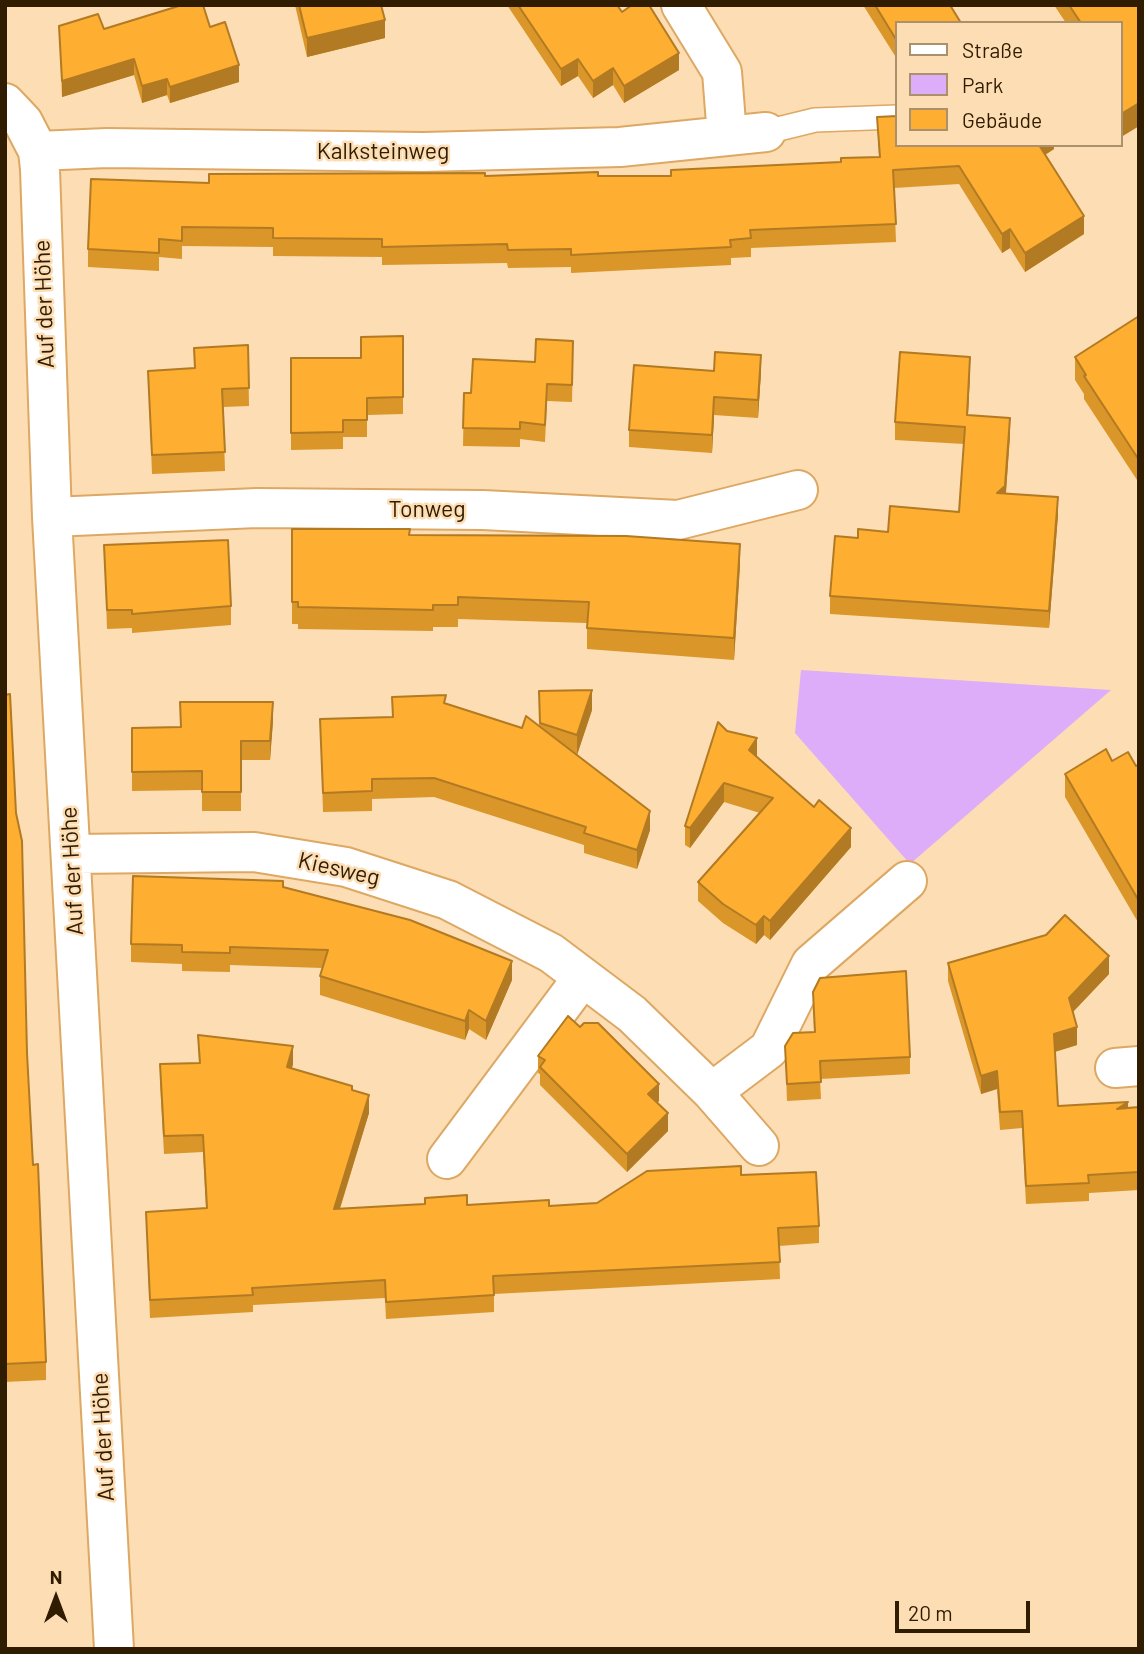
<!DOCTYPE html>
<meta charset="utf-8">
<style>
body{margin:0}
#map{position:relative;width:1144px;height:1654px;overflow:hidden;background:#fdddb4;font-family:Barlow,sans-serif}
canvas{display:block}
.frame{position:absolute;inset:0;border:7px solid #301c00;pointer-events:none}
.legend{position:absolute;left:895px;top:21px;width:228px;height:126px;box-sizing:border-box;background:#fdddb4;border:2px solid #ab906c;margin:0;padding:9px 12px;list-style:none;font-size:21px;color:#301c00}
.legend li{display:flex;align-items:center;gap:14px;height:35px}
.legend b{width:35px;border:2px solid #ab906c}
.north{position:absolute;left:21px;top:1563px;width:70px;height:70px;-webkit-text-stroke:5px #fdddb4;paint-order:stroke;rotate:0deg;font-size:19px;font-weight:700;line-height:28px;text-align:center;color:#301c00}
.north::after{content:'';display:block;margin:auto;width:24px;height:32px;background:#301c00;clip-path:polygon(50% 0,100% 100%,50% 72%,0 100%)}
.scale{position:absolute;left:895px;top:1601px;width:135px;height:32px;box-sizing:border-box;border:4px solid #301c00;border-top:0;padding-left:9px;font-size:21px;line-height:24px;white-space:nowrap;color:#301c00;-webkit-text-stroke:5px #fdddb4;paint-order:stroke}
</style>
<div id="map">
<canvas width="1144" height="1654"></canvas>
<div class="frame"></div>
<ul class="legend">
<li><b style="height:9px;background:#fff"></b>Straße</li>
<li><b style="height:19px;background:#ddadf9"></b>Park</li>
<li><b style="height:19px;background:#feae30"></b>Gebäude</li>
</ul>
<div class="north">N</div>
<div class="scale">20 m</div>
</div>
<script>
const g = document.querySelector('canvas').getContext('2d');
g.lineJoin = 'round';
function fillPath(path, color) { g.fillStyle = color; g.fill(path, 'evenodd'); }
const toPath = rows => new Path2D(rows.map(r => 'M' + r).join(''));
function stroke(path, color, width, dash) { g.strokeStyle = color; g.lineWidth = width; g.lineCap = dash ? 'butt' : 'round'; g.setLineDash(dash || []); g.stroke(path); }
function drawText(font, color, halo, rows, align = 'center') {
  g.font = font + ' Barlow,sans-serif'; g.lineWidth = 5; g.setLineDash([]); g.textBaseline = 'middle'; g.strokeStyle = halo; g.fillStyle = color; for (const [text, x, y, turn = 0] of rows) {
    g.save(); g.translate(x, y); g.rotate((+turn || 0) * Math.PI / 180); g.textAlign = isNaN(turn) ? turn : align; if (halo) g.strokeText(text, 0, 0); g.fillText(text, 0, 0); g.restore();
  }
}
const green = toPath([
 [801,670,1111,690,910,864,795,733]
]);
const service = toPath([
 [766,132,815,120,897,117]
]);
const minor = toPath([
 [681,5,722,72,727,136],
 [5,103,23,122,38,151,40,169,52,517,114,1649],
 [38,151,107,148,423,152,620,147,766,132],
 [52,517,257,508,483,510,678,520,798,490],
 [71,854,254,852,346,867,448,900,551,953,632,1014,712,1092,759,1146],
 [1115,1068,1139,1066],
 [712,1092,769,1049,811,964,907,881],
 [447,1159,583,977]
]);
const wall = toPath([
 [295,5,381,5,385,38,307,57],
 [507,5,617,5,622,12,679,70,624,103,613,85,593,98,578,76,561,86],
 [863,5,950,5,897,23,897,59],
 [1054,5,1139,5,1139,126,1121,137,1121,23,1066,23],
 [59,26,104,29,210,27,239,82,170,103,167,95,142,103,134,75,62,97],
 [877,117,1054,145,1054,149,1045,155,1084,234,1025,272,1010,248,1002,253,959,184,894,188,896,242,751,248,751,257,731,258,731,265,571,273,571,267,508,268,507,263,382,265,382,257,273,256,273,247,182,246,182,259,159,257,159,271,88,267,88,249,209,183,485,176,671,176,841,162,879,157],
 [1139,316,1139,483,1084,399,1084,394,1075,380,1075,357],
 [403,336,403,414,367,415,367,437,343,437,343,449,291,450,291,358,361,358],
 [248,345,249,406,223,407,225,471,152,474,148,371,194,368],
 [573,359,572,402,547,401,545,442,520,439,520,447,463,446,464,393,471,393,535,362],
 [714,371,761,372,758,418,714,415,712,453,629,447,629,430],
 [970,374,968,415,1010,435,1006,494,1058,515,1049,628,830,614,830,596,858,538,888,532,959,512,964,444,895,440,895,422],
 [292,529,410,535,740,565,734,660,587,649,587,623,458,619,458,627,433,627,433,631,298,629,298,624,292,624],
 [104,545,231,606,231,625,132,633,132,628,107,629],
 [539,691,592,710,577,755,650,830,637,869,584,853,584,845,434,797,372,799,372,811,323,812,320,719,393,717,392,697,446,704,522,728,539,726],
 [5,695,33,1165,46,1362,46,1380,5,1382],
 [180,702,273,721,270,760,241,760,241,811,202,811,202,790,132,791,132,728,180,727],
 [718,722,757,757,851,847,770,940,764,935,756,944,723,923,698,901,698,882,760,813,724,802,690,848,685,845,685,826],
 [1112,761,1136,766,1139,764,1139,924,1065,797,1065,774],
 [283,887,512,980,486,1040,469,1029,465,1040,320,995,320,976,323,968,230,965,230,972,182,971,182,964,131,962,131,944],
 [1046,935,1109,974,1073,1012,1077,1045,1055,1052,1058,1106,1139,1107,1139,1190,1089,1193,1089,1201,1026,1204,1022,1128,1000,1130,997,1089,981,1094,948,981,948,963],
 [813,992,910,1057,910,1074,820,1079,821,1099,787,1101,785,1046,814,1032],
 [198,1035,293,1064,292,1068,352,1090,369,1113,340,1209,467,1205,549,1206,597,1203,741,1175,819,1226,819,1243,779,1246,780,1279,494,1294,494,1312,386,1319,385,1298,253,1305,253,1312,150,1318,146,1212,206,1208,203,1152,164,1154,160,1082,160,1064,199,1063],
 [538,1056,659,1101,657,1103,668,1131,627,1172,540,1085,540,1074,538,1073]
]);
const shadedWall = toPath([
 [385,20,385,38,307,57,307,38],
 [679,53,679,70,624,103,624,86],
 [134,59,134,75,62,97,62,81],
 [578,59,578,76,561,86,561,69],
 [239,65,239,82,170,103,170,87],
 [613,68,613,85,593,98,593,81],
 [167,79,167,95,142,103,142,86],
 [1139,103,1139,126,1121,137,1121,114],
 [1037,145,1054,145,1054,149,1037,160],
 [1084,216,1084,234,1025,272,1025,253],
 [1010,229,1010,248,1002,253,1002,234],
 [761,355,761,372,758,418,758,400],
 [970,357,970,374,967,432,967,415],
 [714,397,714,415,712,453,712,435],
 [1010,418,1010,435,1005,504,997,493],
 [1058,497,1058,515,1049,628,1049,611],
 [740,544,740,565,734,660,734,638],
 [592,690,592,710,577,755,577,735],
 [273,702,273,721,270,760,270,741],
 [757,738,757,757,749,750],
 [724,783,724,802,690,848,690,828],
 [650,811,650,830,637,869,637,850],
 [851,828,851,847,770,940,770,921],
 [764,916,764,935,756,944,756,925],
 [1109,956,1109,974,1069,1016,1069,998],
 [512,961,512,980,486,1040,486,1021],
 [469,1010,469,1029,465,1040,465,1021],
 [1077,1027,1077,1045,1054,1052,1054,1034],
 [293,1046,293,1064,287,1085,287,1067],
 [997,1071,997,1089,981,1094,981,1076],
 [659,1084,659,1101,648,1112,648,1094],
 [369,1095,369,1113,334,1227,334,1209],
 [1128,1102,1128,1120,1117,1109],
 [668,1113,668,1131,627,1172,627,1154]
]);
const building = toPath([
 [182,5,203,5,210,27,225,22,239,65,170,87,167,79,142,86,134,59,62,81,59,26,98,14,104,29,182,5],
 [299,5,381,5,385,20,307,38,299,5],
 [518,5,617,5,622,12,632,5,649,5,679,53,624,86,613,68,593,81,578,59,561,69,518,5],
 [875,5,950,5,961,23,897,23,897,41,875,5],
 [1069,5,1139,5,1139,103,1121,114,1121,23,1081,23,1069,5],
 [897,116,897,145,1039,145,1084,216,1025,253,1010,229,1002,234,959,166,893,170,896,224,750,230,751,238,730,240,731,247,571,255,571,249,508,250,507,244,382,247,382,239,273,238,273,228,182,227,182,241,159,239,159,253,88,249,91,179,209,183,209,174,485,173,485,176,598,172,598,176,671,176,671,170,841,162,841,158,880,157,877,117,897,116],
 [1139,316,1139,460,1084,376,1086,375,1075,357,1139,316],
 [403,336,403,397,367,398,367,420,343,420,343,432,291,433,291,358,361,358,361,337,403,336],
 [536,339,573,341,572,385,547,384,545,425,520,422,520,429,463,428,464,393,471,393,473,359,535,362,536,339],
 [248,345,249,388,222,389,225,452,152,455,148,371,195,368,194,348,248,345],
 [715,352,761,355,758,400,714,397,712,435,629,430,634,365,714,371,715,352],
 [900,352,970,357,967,415,1010,418,1005,486,997,493,1058,497,1049,611,830,596,835,536,858,538,858,529,888,532,890,506,959,512,965,427,895,422,900,352],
 [292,529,410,529,409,535,626,536,740,544,734,638,587,628,589,602,458,597,458,605,433,605,433,610,298,607,298,602,292,602,292,529],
 [228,540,231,606,132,614,132,610,107,610,104,545,228,540],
 [592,690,577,735,540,723,539,691,592,690],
 [10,694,16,813,22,841,27,1053,33,1165,38,1164,46,1362,5,1364,5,695,10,694],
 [446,695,444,703,522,728,526,716,650,811,637,850,584,833,586,827,434,778,372,779,372,791,323,793,320,719,393,717,392,697,446,695],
 [180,702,273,702,270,741,241,741,241,792,202,792,202,771,132,772,132,728,181,727,180,702],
 [718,722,727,731,757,738,749,750,814,807,819,800,851,828,770,921,764,916,756,925,723,904,698,882,773,798,724,783,690,828,685,826,718,722],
 [1106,749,1112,761,1128,752,1136,766,1139,764,1139,901,1065,774,1106,749],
 [133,876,283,881,283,887,410,920,512,961,486,1021,469,1010,465,1021,320,976,328,950,230,947,230,953,182,952,182,945,131,944,133,876],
 [1065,915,1109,956,1069,998,1077,1027,1054,1034,1058,1106,1128,1102,1117,1109,1139,1107,1139,1172,1088,1175,1089,1183,1026,1186,1022,1111,1000,1112,997,1071,981,1076,948,963,1046,935,1065,915],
 [906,971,910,1057,820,1061,821,1082,787,1084,785,1046,793,1033,815,1032,813,992,820,978,906,971],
 [568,1016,580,1027,584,1023,598,1023,659,1084,648,1094,668,1113,627,1154,540,1067,545,1060,538,1056,568,1016],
 [198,1035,293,1046,287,1067,352,1086,352,1090,369,1095,334,1209,425,1204,425,1198,467,1195,467,1205,549,1200,549,1206,597,1203,647,1171,741,1166,741,1175,816,1172,819,1226,778,1228,780,1262,493,1276,494,1295,386,1302,385,1280,252,1288,253,1295,150,1300,146,1212,207,1208,203,1135,164,1136,160,1064,200,1063,198,1035]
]);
const streetNames = [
 ["Kalksteinweg",383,151],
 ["Auf der Höhe",44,304,-92],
 ["Tonweg",427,509],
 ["Kiesweg",339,869,13],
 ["Auf der Höhe",72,871,-93],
 ["Auf der Höhe",103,1437,-93]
];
fillPath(green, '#ddadf9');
stroke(service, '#dda863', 26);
stroke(minor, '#dda863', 42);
stroke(service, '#fff', 23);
stroke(minor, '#fff', 38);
fillPath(wall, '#da9629');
fillPath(shadedWall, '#b27a22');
fillPath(building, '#feae30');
stroke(building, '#b27a22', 2);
drawText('23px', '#301c00', '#fdddb4', streetNames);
</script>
